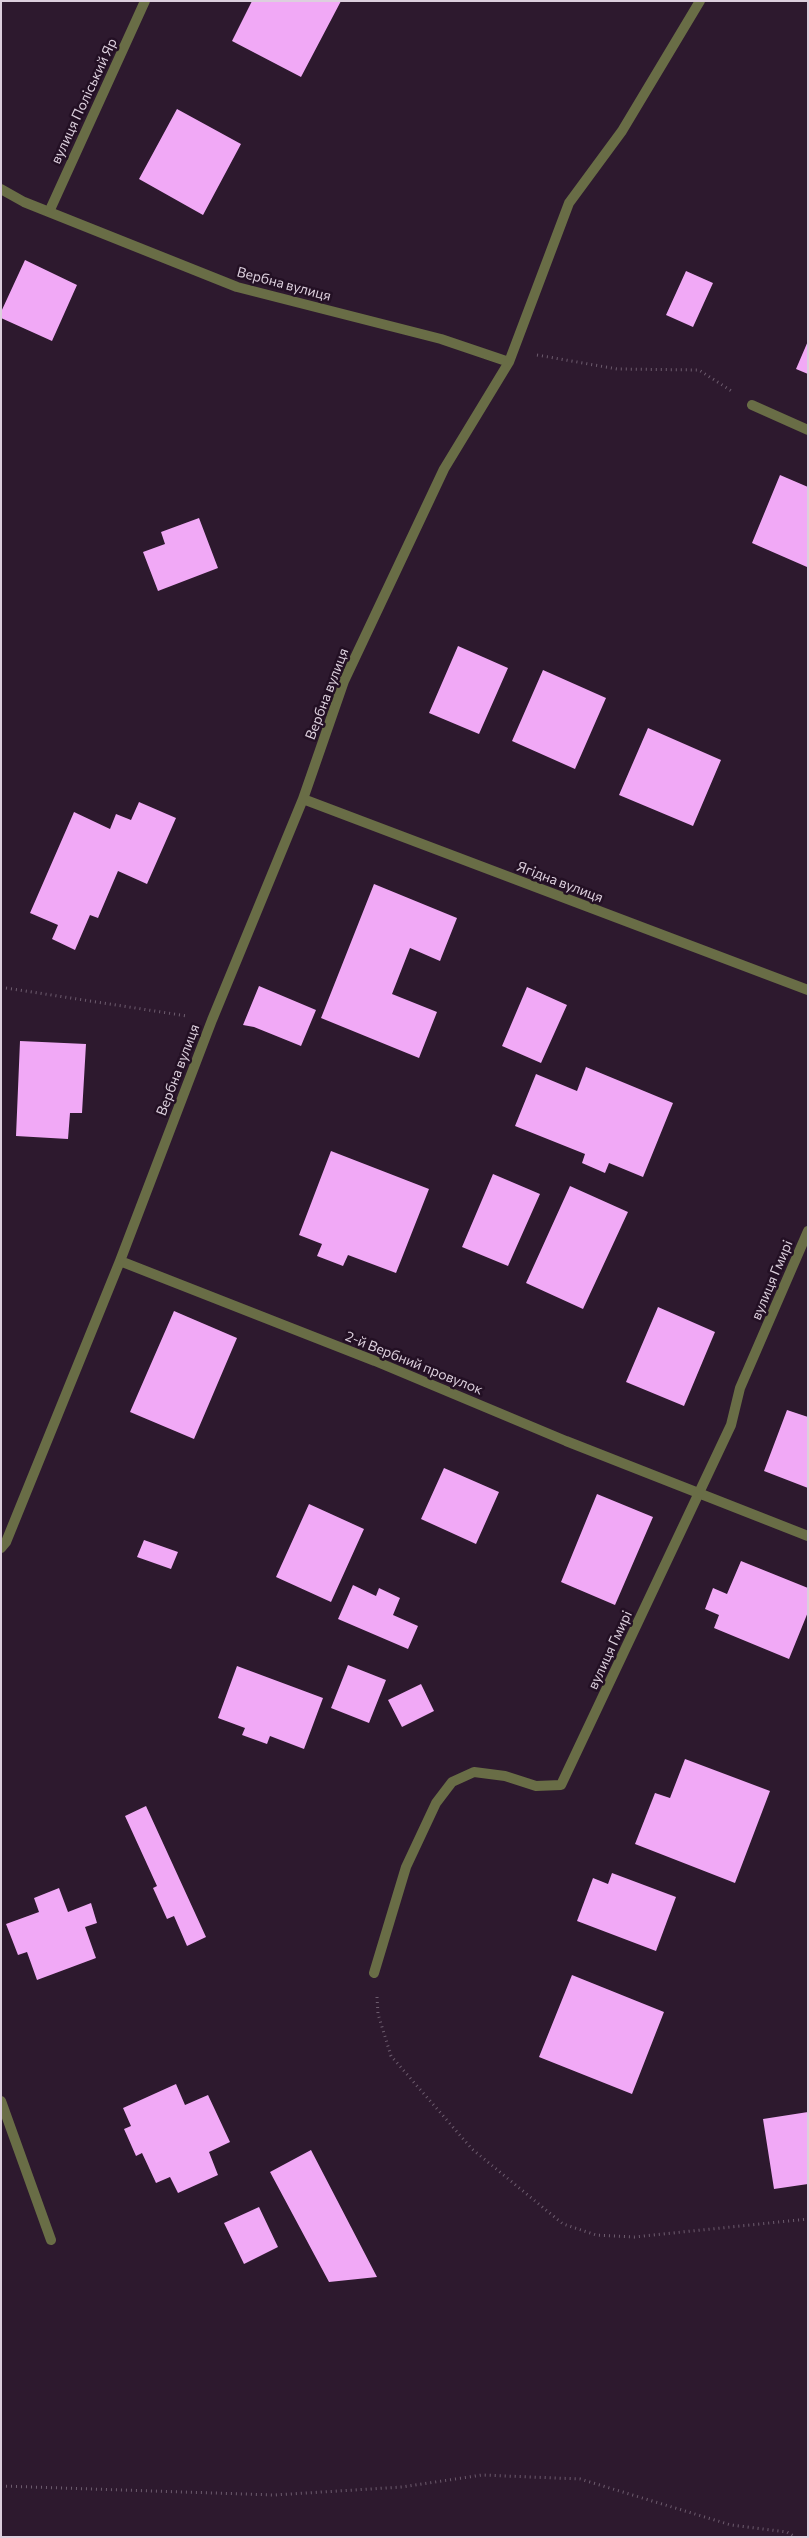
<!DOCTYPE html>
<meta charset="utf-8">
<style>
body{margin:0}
#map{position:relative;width:809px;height:2538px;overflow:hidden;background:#2d192e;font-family:Commissioner,sans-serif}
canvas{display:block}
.frame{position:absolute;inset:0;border:2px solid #dccfdd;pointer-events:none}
</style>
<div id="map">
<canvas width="809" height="2538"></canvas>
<div class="frame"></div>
</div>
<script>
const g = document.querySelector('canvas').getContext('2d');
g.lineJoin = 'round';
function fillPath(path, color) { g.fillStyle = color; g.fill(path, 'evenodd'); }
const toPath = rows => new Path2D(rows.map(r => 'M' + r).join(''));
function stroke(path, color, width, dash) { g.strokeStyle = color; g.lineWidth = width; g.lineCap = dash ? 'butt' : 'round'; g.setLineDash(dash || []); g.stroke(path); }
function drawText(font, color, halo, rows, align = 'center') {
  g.font = font + ' Commissioner,sans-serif'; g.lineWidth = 5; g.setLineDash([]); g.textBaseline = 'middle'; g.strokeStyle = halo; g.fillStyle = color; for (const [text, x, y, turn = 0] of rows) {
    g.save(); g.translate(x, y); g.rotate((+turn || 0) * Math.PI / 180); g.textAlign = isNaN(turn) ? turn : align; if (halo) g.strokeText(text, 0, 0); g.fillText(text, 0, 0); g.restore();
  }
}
const building = toPath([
 [252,1,341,1,301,77,232,41],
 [177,109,241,144,203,215,139,179],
 [25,260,77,285,52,341,1,318,1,312],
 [686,271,713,283,693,327,666,315],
 [808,341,808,374,796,369],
 [780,475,808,487,807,567,752,543],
 [199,518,218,568,158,591,143,552,165,544,161,532],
 [458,646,508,668,479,734,429,713],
 [543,670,606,698,575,769,512,741],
 [648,728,721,760,693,826,619,795],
 [139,802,176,818,147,884,118,871,98,918,90,915,75,950,52,939,58,925,30,913,74,812,110,829,116,814,131,820],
 [374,884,457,918,440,961,410,948,392,994,437,1012,419,1058,321,1018],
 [259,986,316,1010,301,1046,254,1027,243,1025],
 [527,987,567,1005,541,1063,502,1046],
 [20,1041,86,1044,82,1113,70,1113,68,1139,16,1136],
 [586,1067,673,1103,643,1177,609,1163,605,1173,582,1163,585,1154,515,1126,536,1074,577,1091],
 [331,1151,429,1189,396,1273,348,1255,343,1266,317,1256,322,1244,299,1235],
 [493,1174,540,1194,508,1266,462,1247],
 [570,1186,628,1212,583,1309,526,1283],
 [658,1307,715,1332,684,1406,626,1382],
 [174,1311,237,1338,194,1439,130,1412],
 [787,1410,808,1417,808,1488,764,1471],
 [444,1468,499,1492,476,1544,421,1519],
 [597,1494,653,1517,615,1605,561,1582],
 [309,1504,364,1529,331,1602,276,1577],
 [144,1540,178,1552,171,1569,137,1557],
 [741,1561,808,1588,808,1612,789,1659,714,1628,719,1615,705,1609,713,1588,727,1594],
 [353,1585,376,1596,379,1588,400,1598,393,1615,418,1626,408,1649,338,1619],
 [348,1665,386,1680,369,1723,331,1708],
 [237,1666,323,1698,304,1749,270,1736,267,1744,242,1735,245,1728,218,1718],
 [421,1684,434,1711,402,1727,388,1700],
 [685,1759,770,1791,735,1883,635,1844,655,1793,670,1798],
 [146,1806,206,1937,187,1946,174,1916,167,1919,153,1888,157,1886,125,1816],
 [612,1873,676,1897,656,1951,577,1921,593,1878,608,1884],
 [59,1888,68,1912,91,1903,97,1923,85,1927,96,1958,37,1980,27,1952,18,1955,6,1924,39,1912,34,1898],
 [572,1975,664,2012,632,2094,539,2057],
 [176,2084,185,2105,208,2095,230,2142,209,2152,218,2175,178,2193,170,2177,156,2183,142,2153,136,2156,124,2129,131,2126,123,2108],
 [808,2112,808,2184,774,2189,763,2119],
 [311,2150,377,2277,329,2282,270,2172],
 [259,2207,278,2247,244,2264,224,2223]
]);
const path = toPath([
 [537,355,617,369,699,370,733,392],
 [6,988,187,1016],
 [377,1997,378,2014,391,2056,472,2149,563,2224,596,2235,634,2237,808,2219],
 [1,2486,274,2495,402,2487,482,2475,580,2479,731,2525,787,2532,795,2537]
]);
const street = toPath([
 [1,189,24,202,237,287,441,339,509,362],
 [49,212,145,1],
 [752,405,808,430],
 [303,799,808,990],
 [120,1261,375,1361,566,1441,808,1536],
 [1,1548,6,1542,120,1261,212,1020,303,799,344,681,444,469,509,362,569,203,622,131,700,1],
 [374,1973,406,1867,436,1803,452,1782,474,1772,505,1776,536,1786,561,1785,731,1425,740,1388,808,1231],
 [1,2101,51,2240]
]);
const streetNames = [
 ["вулиця Поліський Яр",84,101,-65],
 ["Вербна вулиця",284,284,15],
 ["Вербна вулиця",327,694,-69],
 ["Ягідна вулиця",560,882,21],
 ["Вербна вулиця",178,1070,-69],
 ["вулиця Гмирі",772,1280,-67],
 ["2-й Вербний провулок",414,1363,22],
 ["вулиця Гмирі",610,1650,-65]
];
fillPath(building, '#f1a9f6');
stroke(path, '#6d5c6e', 3, [1, 4]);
stroke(street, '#696d46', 10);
drawText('14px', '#dccfdd', '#231024', streetNames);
</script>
